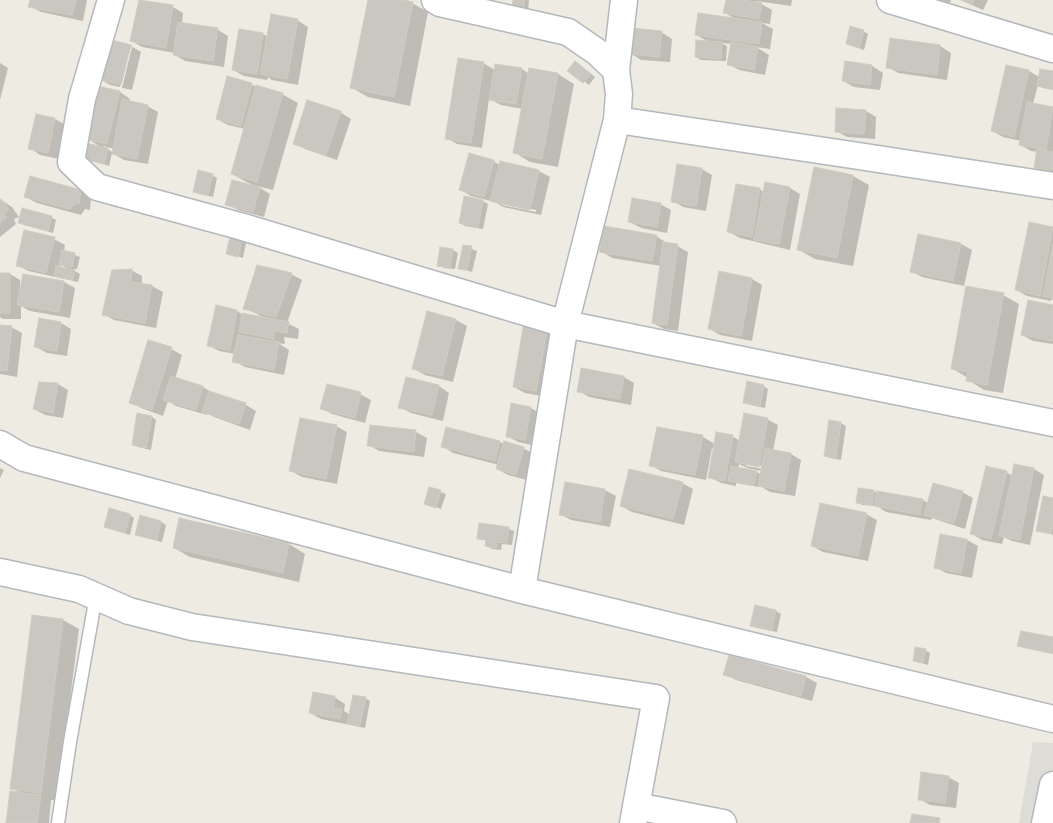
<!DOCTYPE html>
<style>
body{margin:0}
canvas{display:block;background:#edebe2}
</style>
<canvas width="1053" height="823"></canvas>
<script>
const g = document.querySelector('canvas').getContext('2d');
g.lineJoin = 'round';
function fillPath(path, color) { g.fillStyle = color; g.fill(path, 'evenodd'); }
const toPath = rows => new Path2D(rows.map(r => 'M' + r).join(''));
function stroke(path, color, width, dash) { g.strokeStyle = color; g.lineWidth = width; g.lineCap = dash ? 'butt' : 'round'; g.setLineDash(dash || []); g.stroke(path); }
const industrial = toPath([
 [1033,742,1053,743,1053,823,1019,823]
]);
const shadow = toPath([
 [31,0,87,0,83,21,41,12,30,6],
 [369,0,397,0,412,3,428,12,410,106,368,97,352,88],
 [514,0,529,0,528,11,518,10],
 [727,0,744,2,742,0,792,0,791,6,756,1,772,10,770,24,762,23,773,29,770,49,756,47,769,55,765,75,739,70,728,64,732,44,721,43,727,46,726,61,701,60,696,57,709,42,696,35,737,20,725,13],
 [925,0,951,0,948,8],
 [961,0,988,0,983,10],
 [173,7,183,13,182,24,218,30,228,36,224,67,185,61,175,55,175,53,142,47,132,41],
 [297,20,308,27,298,85,272,80,268,77,267,80,244,76,233,70,263,34,268,37],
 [863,31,868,34,864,50,847,44],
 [661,32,672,39,670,62,641,60,630,53],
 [891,40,940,46,951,53,947,80,898,73,888,67],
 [109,41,131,46,141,52,132,90,122,88,132,47,129,47,120,87,110,85,100,79],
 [0,63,8,68,0,100],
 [483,63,495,70,496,65,522,69,529,74,558,74,574,84,558,167,530,162,514,152,523,109,501,105,489,99,482,148,457,144,446,138],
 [846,63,872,66,883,73,880,90,854,87,843,81],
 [580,65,595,77,589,85,569,70],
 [1007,66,1029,71,1039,77,1053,73,1053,90,1043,88,1038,85,1033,104,1053,108,1053,172,1040,170,1035,167,1038,152,1031,151,1021,145,1021,141,1003,137,992,131],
 [228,78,282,94,298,103,273,190,257,186,270,194,264,217,238,210,227,204,252,185,232,174,245,129,228,125,217,119],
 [120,92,130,99,129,102,147,106,158,112,148,164,124,160,112,153,109,166,85,158,101,147,86,138],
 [104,146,114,149,114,153,104,147],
 [866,111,876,117,875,139,847,137,836,131],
 [340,112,351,119,337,160,305,149,294,143],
 [37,115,55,119,66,125,59,159,40,155,30,148],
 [493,161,500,165,501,162,539,171,550,177,541,215,503,207,495,202,471,196,461,190],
 [502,202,536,210,536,212,502,205],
 [702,169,712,175,706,211,683,207,673,201],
 [212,175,217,178,213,197,199,194,194,191],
 [853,176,869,185,853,266,815,259,799,250],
 [790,188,800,194,790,250,740,238,729,232,759,189,764,192],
 [81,191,91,198,90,210,85,209,81,215,37,203,26,197],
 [1,200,12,207,19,217,14,219,16,224,0,237,0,202],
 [483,201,488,204,483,229,465,226,460,223],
 [660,204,671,210,667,233,641,228,630,222],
 [51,217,56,220,53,233,24,225,19,222],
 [1030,224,1053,228,1053,300,1051,299,1051,301,1027,296,1016,290],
 [919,235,961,244,972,250,964,286,922,277,911,271],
 [656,236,667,243,667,244,677,246,688,252,678,331,664,329,653,323,661,266,612,258,601,251],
 [54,239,65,245,64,251,80,257,77,269,71,269,80,274,78,282,28,271,17,265],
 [60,264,70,270,60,268],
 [241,240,246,243,243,258,228,253],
 [464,246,477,251,472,272,459,268],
 [453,250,458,253,455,269,444,268,439,265],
 [131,270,142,276,142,285,152,286,163,292,156,328,114,320,103,314],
 [0,274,10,274,20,280,20,288,22,288,24,275,64,282,75,288,70,318,30,311,21,306,21,319,3,319,0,317],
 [291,274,302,280,287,323,299,329,298,339,284,337,285,344,278,343,289,350,284,375,245,367,234,361,235,354,219,351,208,345,217,306,237,311,243,315,261,318,261,316,245,308],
 [752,279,762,285,752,341,720,335,710,329],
 [1003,295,1019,304,1003,393,984,390,968,380,968,378,953,369],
 [1053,306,1053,344,1033,341,1022,335],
 [427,313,456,320,467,326,453,382,425,375,414,369],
 [61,323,71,329,67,356,47,353,36,347],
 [525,323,558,333,547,397,525,393,514,387],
 [0,326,11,327,22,333,17,377,0,374],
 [171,349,182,355,175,379,203,387,214,394,246,405,256,411,250,430,214,417,207,413,207,415,176,406,168,401,163,416,141,408,130,402],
 [624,377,634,383,631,405,589,397,579,391],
 [406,379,439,386,449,393,443,421,411,413,400,407],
 [58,384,68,390,63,418,45,415,34,409],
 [763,386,768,389,765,408,750,405,745,402],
 [360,394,371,400,365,423,332,414,322,408],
 [531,408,541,414,536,446,518,442,507,436],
 [152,417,156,420,151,450,138,447,133,444],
 [767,419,778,425,773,451,791,454,801,460,795,496,770,492,760,486,759,487,736,483,736,486,721,483,710,477,715,448,712,448,706,480,661,471,651,465,658,428,703,437,715,444,732,436,740,441],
 [746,463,765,467,764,469,746,466],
 [739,464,747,468,762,471,761,475,757,472,738,469],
 [841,423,846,426,841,460,830,458,825,455],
 [336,426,347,432,337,484,302,477,291,471],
 [416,432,427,438,424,457,379,451,369,445],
 [500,442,504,444,523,448,534,454,527,480,508,475,497,469,499,465,453,453,442,446],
 [0,468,4,470,0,478],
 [1034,469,1044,475,1030,545,1012,541,1004,537,1002,544,982,540,972,534,1006,472,1013,476],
 [566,483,605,490,616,496,610,527,571,520,560,514],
 [682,483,693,489,684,525,632,512,621,506],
 [430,488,446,494,441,509,426,503],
 [874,491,878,494,878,492,923,500,929,504,962,492,973,498,965,529,932,518,931,520,886,512,877,506,862,505,857,502],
 [1053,499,1053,535,1038,530],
 [866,514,877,520,868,561,823,552,812,546],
 [130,515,134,518,130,535,105,527],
 [180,520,289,544,305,554,299,582,190,557,174,548],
 [161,522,166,525,162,542,142,537,137,534],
 [480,525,509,529,514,531,512,545,502,544,501,550,492,549,487,546,487,541,478,538],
 [941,535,967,540,978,546,972,578,946,573,935,567],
 [756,607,776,611,781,614,777,632,757,628,752,625],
 [33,616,63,620,79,629,57,801,51,800,49,823,7,823,20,793,11,788],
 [1053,639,1053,654,1024,648,1019,645],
 [925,650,930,653,928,665,914,661],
 [730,657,806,677,817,683,812,701,736,680,725,674],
 [334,697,345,704,344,711,350,715,365,698,370,701,365,728,321,719,310,713],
 [948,777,959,783,956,808,930,805,919,799]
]);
const building = toPath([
 [30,0,76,0,72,15,28,7,30,0],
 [139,0,173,5,166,48,130,41,139,0],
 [368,0,404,0,413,2,394,97,350,88,368,0],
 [513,0,524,0,524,9,512,8,513,0],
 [726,0,741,0,762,3,759,19,723,13,726,0],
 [961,0,974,0,972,5,961,0],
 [698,13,762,22,759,44,695,35,698,13],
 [271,14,298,19,287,79,260,74,271,14],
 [178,22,218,28,213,61,173,55,178,22],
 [850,26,864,30,859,48,846,44,850,26],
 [631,28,662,31,659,57,629,54,631,28],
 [239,29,263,33,257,74,232,70,239,29],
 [890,38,940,45,937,75,886,68,890,38],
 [108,39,131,45,121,85,98,79,108,39],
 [696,40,722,42,721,59,695,57,696,40],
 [731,42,758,47,754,70,727,65,731,42],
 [458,58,484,62,471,143,445,139,458,58],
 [575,61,591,74,583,83,567,71,575,61],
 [845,61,872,65,870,85,842,81,845,61],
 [495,64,522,68,516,104,489,100,495,64],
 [1006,65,1029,70,1014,137,991,131,1006,65],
 [529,68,558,73,542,159,513,153,529,68],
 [1040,69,1053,71,1053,89,1037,86,1040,69],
 [227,76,252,83,241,126,216,119,227,76],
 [256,85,283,93,257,182,231,174,256,85],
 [98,86,120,91,107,144,85,139,98,86],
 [122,99,148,105,137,159,112,154,122,99],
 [307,100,341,111,326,155,293,144,307,100],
 [1027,102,1053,107,1046,150,1019,145,1027,102],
 [836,108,866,110,864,134,835,132,836,108],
 [36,114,55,118,48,153,28,149,36,114],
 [86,143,108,148,104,164,83,159,86,143],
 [1037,149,1053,152,1053,171,1034,168,1037,149],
 [469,153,494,160,484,197,459,190,469,153],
 [500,161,539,170,530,210,490,201,500,161],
 [677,164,702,168,696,206,671,202,677,164],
 [814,167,853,175,837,258,797,250,814,167],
 [198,170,213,174,208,195,193,192,198,170],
 [30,176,81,190,79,204,74,204,70,209,24,197,30,176],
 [232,180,260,187,253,212,225,205,232,180],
 [765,182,790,187,779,244,754,240,765,182],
 [736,184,760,188,752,237,727,232,736,184],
 [464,196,483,200,478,227,459,223,464,196],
 [632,198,661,203,657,227,628,222,632,198],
 [1,199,9,210,4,213,6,218,0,223,0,200,1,199],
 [22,208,52,216,48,231,18,223,22,208],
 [1029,222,1053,227,1040,296,1015,290,1029,222],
 [604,226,657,235,652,261,599,252,604,226],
 [24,230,55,237,46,273,16,266,24,230],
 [918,234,961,243,953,281,910,272,918,234],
 [230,236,242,239,238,257,226,254,230,236],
 [663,242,678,244,667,325,652,323,663,242],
 [1053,244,1053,298,1043,296,1053,244],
 [463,245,472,246,467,270,458,269,463,245],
 [440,247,453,249,450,267,437,266,440,247],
 [62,250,75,253,72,267,59,265,62,250],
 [257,265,292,273,276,317,243,309,257,265],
 [56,266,75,270,73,280,54,276,56,266],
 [132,269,131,282,152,285,145,323,102,315,112,270,132,269],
 [719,271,752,278,741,336,708,329,719,271],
 [0,273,10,273,10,313,0,313,0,273],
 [23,274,64,281,59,312,17,305,23,274],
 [966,286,1004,293,987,385,966,381,968,372,951,369,966,286],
 [1028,300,1053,305,1053,341,1021,335,1028,300],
 [216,305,237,310,230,350,207,346,216,305],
 [427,311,456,319,442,376,412,369,427,311],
 [242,313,289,322,287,333,274,331,274,339,239,332,242,313],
 [39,318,61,322,57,351,34,347,39,318],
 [524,322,548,326,536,391,513,387,524,322],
 [0,325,12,326,7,371,0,370,0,325],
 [238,335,279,342,274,370,232,362,238,335],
 [148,340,172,347,152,410,129,403,148,340],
 [581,368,624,376,620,399,577,392,581,368],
 [171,376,203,386,196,410,163,400,171,376],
 [406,377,439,385,432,415,398,408,406,377],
 [747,381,764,385,760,406,743,403,747,381],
 [39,382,58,383,53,413,33,409,39,382],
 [327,384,361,392,355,418,320,409,327,384],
 [209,391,246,403,239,424,202,412,209,391],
 [511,403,531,407,525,440,506,437,511,403],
 [137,413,152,416,146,448,132,445,137,413],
 [744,413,768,418,759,467,735,462,744,413],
 [300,418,337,425,326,479,289,471,300,418],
 [829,420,841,422,836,458,824,456,829,420],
 [370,425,416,430,414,452,367,446,370,425],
 [446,427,500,441,495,461,441,447,446,427],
 [657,427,703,435,695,475,649,466,657,427],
 [716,432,733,435,725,481,708,478,716,432],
 [504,441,524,447,516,475,496,469,504,441],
 [765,448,791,453,784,491,758,486,765,448],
 [1014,464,1034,468,1020,540,999,536,1014,464],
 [731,466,757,471,754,485,728,481,731,466],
 [986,466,1007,471,991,539,970,534,986,466],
 [629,469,683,482,673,519,620,506,629,469],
 [565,482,605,489,600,522,559,515,565,482],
 [933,483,963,491,954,523,924,515,933,483],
 [429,487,441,490,436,508,424,504,429,487],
 [858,488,874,490,872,505,856,503,858,488],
 [877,491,923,499,920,515,874,506,877,491],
 [1043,496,1053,498,1053,522,1051,534,1036,531,1043,496],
 [820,503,867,513,858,556,811,546,820,503],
 [109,508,130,514,125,533,104,527,109,508],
 [140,515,161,521,157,540,135,535,140,515],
 [179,518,289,543,283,573,173,548,179,518],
 [479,523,509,527,507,543,497,542,496,548,485,546,486,540,477,539,479,523],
 [940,534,967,539,961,573,934,568,940,534],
 [755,605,776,610,772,630,750,626,755,605],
 [32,615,63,619,41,793,10,789,32,615],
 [1021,631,1053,637,1053,653,1017,646,1021,631],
 [915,647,926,649,923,663,913,661,915,647],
 [729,655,806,676,801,696,723,675,729,655],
 [313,692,335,696,333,708,342,709,340,719,309,713,313,692],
 [353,695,366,697,360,726,347,724,353,695],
 [921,772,949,776,945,803,918,800,921,772],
 [10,791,41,795,37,823,6,823,10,791],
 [912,814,940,818,939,823,910,823,912,814]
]);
const service = toPath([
 [58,823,70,742,96,596]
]);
const minor = toPath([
 [111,0,82,99,71,162,97,187,243,227,565,324,1053,423],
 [435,0,440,3,568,32,597,52,616,70,619,94,617,120,565,324,522,590],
 [890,0,1053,49],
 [616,70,624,0],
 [617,120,852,155,1053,186],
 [0,444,24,458,522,590,1053,719],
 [0,572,79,589,129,611,192,627,656,698,633,823],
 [636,806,723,823],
 [1045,823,1053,785]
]);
fillPath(industrial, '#dedcd6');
fillPath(shadow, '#0003');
fillPath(building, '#cac7c1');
stroke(building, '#d2ccc0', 1);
stroke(service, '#b4b8bd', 15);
stroke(minor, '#b4b8bd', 29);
stroke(service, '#fff', 12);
stroke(minor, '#fff', 26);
</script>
